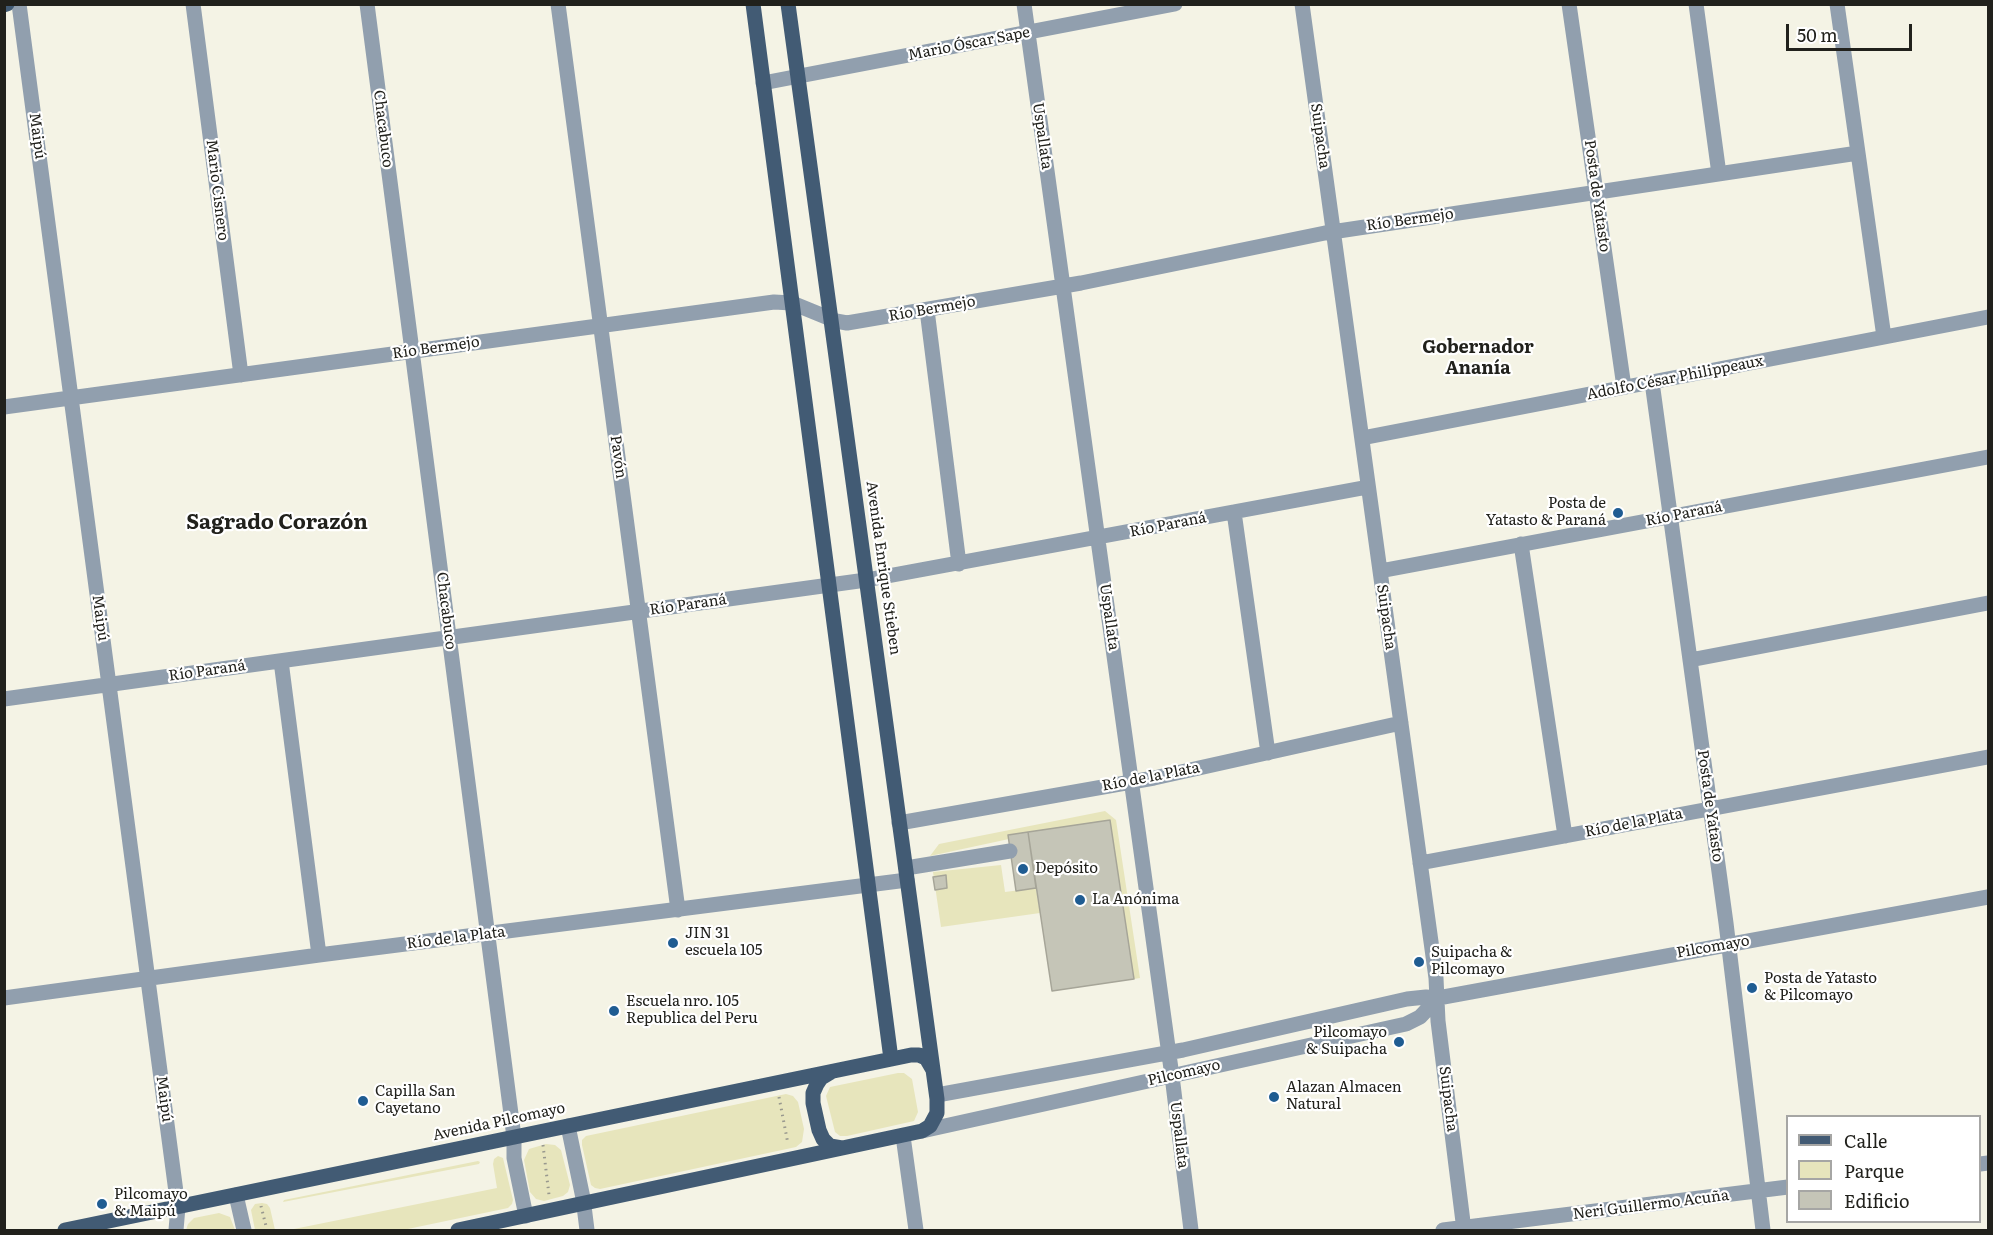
<!DOCTYPE html>
<meta charset="utf-8">
<style>
body{margin:0}
#map{position:relative;width:1993px;height:1235px;overflow:hidden;background:#f4f3e5;font-family:Literata,serif}
canvas{display:block}
.frame{position:absolute;inset:0;border:6px solid #21211c;pointer-events:none}
.legend{position:absolute;left:1786px;top:1115px;width:195px;height:108px;box-sizing:border-box;background:#fff;border:2px solid #a6a6a4;margin:0;padding:8px 10px;list-style:none;font-size:18px;color:#21211c}
.legend li{display:flex;align-items:center;gap:12px;height:30px}
.legend b{width:30px;border:2px solid #a6a6a4}
.scale{position:absolute;left:1786px;top:24px;width:126px;height:27px;box-sizing:border-box;border:3px solid #21211c;border-top:0;padding-left:8px;font-size:18px;line-height:21px;white-space:nowrap;color:#21211c;-webkit-text-stroke:4px #fff;paint-order:stroke}
</style>
<div id="map">
<canvas width="1993" height="1235"></canvas>
<div class="frame"></div>
<ul class="legend">
<li><b style="height:8px;background:#425b74"></b>Calle</li>
<li><b style="height:16px;background:#e7e5bc"></b>Parque</li>
<li><b style="height:16px;background:#c5c5b7"></b>Edificio</li>
</ul>
<div class="scale">50 m</div>
</div>
<script>
const g = document.querySelector('canvas').getContext('2d');
g.lineJoin = 'round';
function fillPath(path, color) { g.fillStyle = color; g.fill(path, 'evenodd'); }
const toPath = rows => new Path2D(rows.map(r => 'M' + r).join(''));
function stroke(path, color, width, dash) { g.strokeStyle = color; g.lineWidth = width; g.lineCap = dash ? 'butt' : 'round'; g.setLineDash(dash || []); g.stroke(path); }
function drawText(font, color, halo, rows, align = 'center') {
  g.font = font + ' Literata,serif'; g.lineWidth = 4.5; g.setLineDash([]); g.textBaseline = 'middle'; g.strokeStyle = halo; g.fillStyle = color; for (const [text, x, y, turn = 0] of rows) {
    g.save(); g.translate(x, y); g.rotate((+turn || 0) * Math.PI / 180); g.textAlign = isNaN(turn) ? turn : align; if (halo) g.strokeText(text, 0, 0); g.fillText(text, 0, 0); g.restore();
  }
}
const green = toPath([
 [1105,811,1116,820,1140,978,1134,979,1110,820,1008,835,1009,839,930,856,939,844],
 [1001,865,1005,892,1036,888,1040,913,941,927,933,872],
 [898,1073,904,1073,912,1079,918,1112,914,1121,847,1136,840,1136,835,1132,826,1096,830,1087],
 [786,1094,793,1096,798,1102,804,1129,802,1142,796,1147,600,1189,595,1188,591,1185,582,1145,582,1140,586,1136],
 [546,1144,555,1145,561,1150,570,1185,568,1192,563,1196,544,1201,536,1199,530,1192,524,1160,529,1149],
 [498,1156,503,1158,513,1200,512,1204,508,1208,403,1230,289,1230,497,1188,493,1164,494,1159],
 [478,1161,480,1162,479,1164,283,1202,284,1200],
 [262,1203,267,1204,270,1208,275,1230,255,1230,251,1210,255,1204],
 [219,1213,230,1217,235,1230,186,1230,188,1224,194,1218]
]);
const building = toPath([
 [1110,820,1134,979,1052,991,1028,832,1110,820],
 [1028,832,1036,888,1016,891,1008,835,1028,832],
 [946,875,947,888,935,890,933,877,946,875]
]);
const path = toPath([
 [779,1097,788,1144],
 [543,1145,549,1195],
 [261,1206,267,1230]
]);
const minor = toPath([
 [19,4,178,1207,176,1230],
 [193,4,241,375],
 [367,4,514,1137,514,1158,526,1216],
 [558,4,678,910],
 [1024,4,1172,1076,1191,1230],
 [1302,4,1436,978,1438,1021,1464,1230],
 [1569,4,1624,387],
 [1696,4,1719,174],
 [1837,4,1884,337],
 [763,83,1175,4],
 [927,310,959,564],
 [1652,382,1726,923,1763,1230],
 [4,407,774,302,792,303,836,321,847,323,1081,283,1325,233,1858,153],
 [1362,438,1988,317],
 [1234,512,1268,753],
 [1521,544,1565,836],
 [1380,571,1988,457],
 [1690,660,1988,603],
 [281,661,319,955],
 [4,699,866,580,1368,487],
 [899,823,1154,778,1401,723],
 [1420,863,1988,757],
 [906,868,1010,851],
 [4,998,319,955,907,880],
 [937,1095,1183,1050,1407,999,1426,997,1438,998,1988,897],
 [568,1126,583,1198,587,1230],
 [922,1131,1406,1024,1420,1017,1438,998],
 [903,1136,916,1230],
 [1980,1164,1988,1163],
 [236,1195,244,1230],
 [1443,1230,1788,1187]
]);
const major = toPath([
 [753,4,891,1059],
 [4,5,7,4],
 [831,1072,821,1078,817,1084,813,1093,813,1103,819,1130,823,1139,830,1146,842,1148],
 [65,1230,911,1055,919,1055,926,1058,933,1070],
 [458,1230,922,1131,930,1126,937,1113,937,1099,788,4]
]);
const markers = [
 [1618,513,6,"#1f5c92"],
 [1023,869,6,"#1f5c92"],
 [1080,900,6,"#1f5c92"],
 [673,943,6,"#1f5c92"],
 [1419,962,6,"#1f5c92"],
 [1752,988,6,"#1f5c92"],
 [614,1011,6,"#1f5c92"],
 [1399,1042,6,"#1f5c92"],
 [1274,1097,6,"#1f5c92"],
 [363,1101,6,"#1f5c92"],
 [102,1204,6,"#1f5c92"]
];
const streetNames = [
 ["Mario Óscar Sape",969,44,-11],
 ["Chacabuco",383,129,83],
 ["Maipú",37,136,82],
 ["Uspallata",1042,136,82],
 ["Suipacha",1320,136,82],
 ["Mario Cisnero",217,190,83],
 ["Posta de Yatasto",1597,196,82],
 ["Río Bermejo",1410,220,-8],
 ["Río Bermejo",932,309,-10],
 ["Río Bermejo",436,348,-8],
 ["Adolfo César Philippeaux",1675,378,-11],
 ["Pavón",618,457,82],
 ["Río Paraná",1684,514,-11],
 ["Río Paraná",1168,525,-11],
 ["Avenida Enrique Stieben",883,568,82],
 ["Río Paraná",688,605,-8],
 ["Chacabuco",446,611,83],
 ["Uspallata",1109,617,82],
 ["Suipacha",1386,617,82],
 ["Maipú",100,618,82],
 ["Río Paraná",207,671,-8],
 ["Río de la Plata",1151,777,-11],
 ["Posta de Yatasto",1710,806,82],
 ["Río de la Plata",1634,823,-11],
 ["Río de la Plata",456,938,-7],
 ["Pilcomayo",1713,947,-10],
 ["Pilcomayo",1184,1073,-13],
 ["Maipú",164,1099,82],
 ["Suipacha",1448,1099,83],
 ["Avenida Pilcomayo",499,1122,-12],
 ["Uspallata",1179,1135,83],
 ["Neri Guillermo Acuña",1651,1205,-7]
];
const poiNames = [
 ["Posta de",1606,504,"right"],
 ["Yatasto & Paraná",1606,521,"right"],
 ["Depósito",1035,869],
 ["La Anónima",1092,900],
 ["JIN 31",685,934],
 ["escuela 105",685,951],
 ["Suipacha &",1431,953],
 ["Pilcomayo",1431,970],
 ["Posta de Yatasto",1764,979],
 ["& Pilcomayo",1764,996],
 ["Escuela nro. 105",626,1002],
 ["Republica del Peru",626,1019],
 ["Pilcomayo",1387,1033,"right"],
 ["& Suipacha",1387,1050,"right"],
 ["Alazan Almacen",1286,1088],
 ["Natural",1286,1105],
 ["Capilla San",375,1092],
 ["Cayetano",375,1109],
 ["Pilcomayo",114,1195],
 ["& Maipú",114,1212]
];
const quarterNames = [
 ["Gobernador",1478,348],
 ["Ananía",1478,369]
];
const districtNames = [
 ["Sagrado Corazón",277,523]
];
fillPath(green, '#e7e5bc');
fillPath(building, '#c5c5b7');
stroke(building, '#a6a598', 1.5);
stroke(path, '#98988e', 3, [1.5, 4.5]);
stroke(minor, '#919fae', 15);
stroke(major, '#425b74', 15);
for (const [x, y, r, color] of markers) { const dot = new Path2D(); dot.arc(x, y, r, 0, 2 * Math.PI); g.fillStyle = color; g.fill(dot); stroke(dot, '#fff', 2); }
drawText('15px', '#21211c', '#fff', streetNames);
drawText('15px', '#21211c', '#fff', poiNames, 'left');
drawText('bold 18px', '#21211c', '#fff', quarterNames);
drawText('bold 21px', '#21211c', '#fff', districtNames);
</script>
